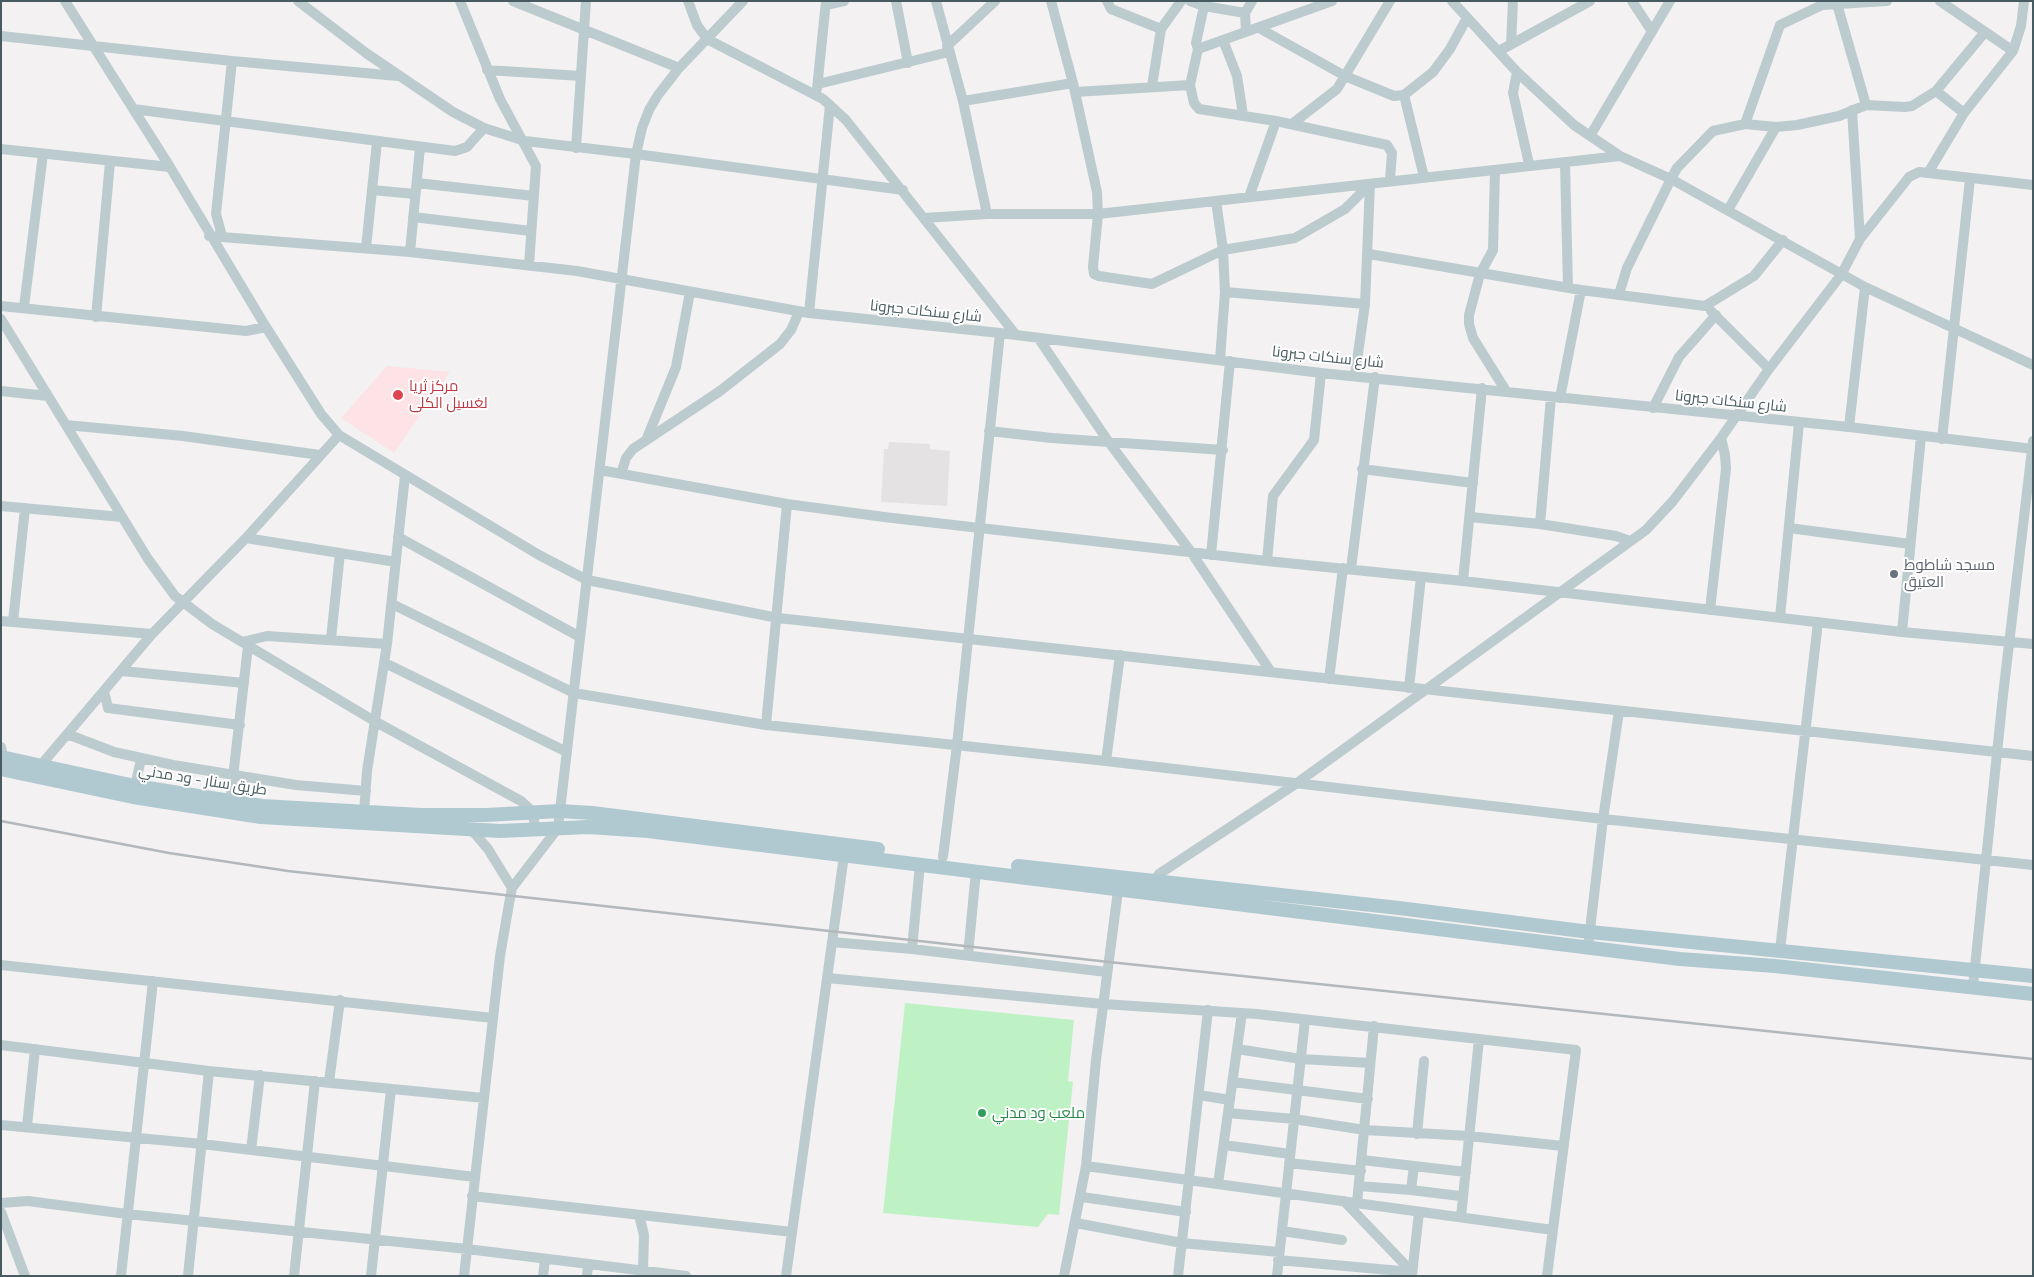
<!DOCTYPE html>
<meta charset="utf-8">
<style>
body{margin:0}
#map{position:relative;width:2034px;height:1277px;overflow:hidden;background:#f3f1f2;font-family:"Exo 2",sans-serif}
canvas{display:block}
.frame{position:absolute;inset:0;border:2px solid #485b60;pointer-events:none}
</style>
<div id="map">
<canvas width="2034" height="1277"></canvas>
<div class="frame"></div>
</div>
<script>
const g = document.querySelector('canvas').getContext('2d');
g.lineJoin = 'round';
function fillPath(path, color) { g.fillStyle = color; g.fill(path, 'evenodd'); }
const toPath = rows => new Path2D(rows.map(r => 'M' + r).join(''));
function stroke(path, color, width, dash) { g.strokeStyle = color; g.lineWidth = width; g.lineCap = dash ? 'butt' : 'round'; g.setLineDash(dash || []); g.stroke(path); }
function drawText(font, color, halo, rows, align = 'center') {
  g.font = font + ' "Exo 2",Cairo,sans-serif'; g.lineWidth = 4; g.setLineDash([]); g.textBaseline = 'middle'; g.strokeStyle = halo; g.fillStyle = color; for (const [text, x, y, turn = 0] of rows) {
    g.save(); g.translate(x, y); g.rotate((+turn || 0) * Math.PI / 180); g.textAlign = isNaN(turn) ? turn : align; if (halo) g.strokeText(text, 0, 0); g.fillText(text, 0, 0); g.restore();
  }
}
const education = toPath([
 [889,442,930,444,930,449,950,451,947,506,881,502,884,449,888,449]
]);
const medical = toPath([
 [387,366,450,372,394,453,341,418]
]);
const green = toPath([
 [905,1003,1074,1020,1068,1081,1073,1082,1059,1215,1048,1214,1038,1227,883,1213]
]);
const minor = toPath([
 [65,1,170,167,266,327,321,414,339,435,539,555,587,580,778,618,2033,756],
 [298,1,366,53,453,112,484,128,525,141,636,154,903,190],
 [460,1,500,99,536,166,529,265],
 [513,1,679,68],
 [688,1,697,25,707,39,823,99,846,120,1016,335],
 [896,1,908,63],
 [936,1,963,101,987,214],
 [1051,1,1073,83,1097,192,1098,214,1093,267,1094,274,1099,276,1152,284,1223,250,1295,238,1345,209,1370,184],
 [1107,1,1111,9,1161,29],
 [1190,1,1204,6,1245,13],
 [1332,1,1198,49,1190,85,1194,103,1199,109,1276,121,1387,145,1392,153,1390,180],
 [1452,1,1517,72,1574,125,1620,156,1671,179,1865,287,2033,365],
 [1632,1,1651,30],
 [1940,1,2013,51],
 [1837,4,1866,105],
 [826,5,844,1],
 [1259,28,1345,76,1394,96,1404,95,1433,72,1450,49,1467,18],
 [1246,32,1245,13,1252,1],
 [1,36,232,61,398,76],
 [1223,40,1237,76,1243,115],
 [1511,44,1513,1],
 [947,46,995,1],
 [1198,49,1196,43,1204,6],
 [1499,51,1590,1],
 [487,70,581,76],
 [1517,72,1513,93,1529,164],
 [818,84,949,52],
 [1152,86,1161,29,1181,1],
 [817,89,826,1],
 [1936,91,1985,32],
 [1075,92,1190,85],
 [1404,95,1424,177],
 [963,101,1073,83],
 [133,109,455,151,467,147,484,128],
 [1852,110,1860,239],
 [1292,124,1337,89,1390,1],
 [1745,124,1780,25,1822,5,1887,1],
 [1590,136,1670,1],
 [576,148,586,1],
 [1,149,170,167],
 [1565,163,1568,288],
 [1495,170,1493,250,1480,274,1469,315,1469,324,1473,338,1506,391],
 [1928,173,1964,113],
 [417,183,534,196],
 [372,190,415,194],
 [1249,197,1276,121],
 [1216,201,1223,250,1225,292,1220,360],
 [1728,210,1776,127],
 [413,217,531,231],
 [924,218,987,214,1098,214,1620,156],
 [209,236,410,252,577,271,809,313,1000,333,1321,373,1849,427,2033,449],
 [222,236,216,214,232,61],
 [366,248,377,142],
 [410,252,420,147],
 [1369,254,1581,290,1705,306,1754,276,1783,240],
 [1225,292,1365,304],
 [1619,294,1627,268,1671,179,1677,168,1713,131,1745,124,1776,127,1797,125,1839,116,1866,105,1905,107,1912,106,1936,91,1964,113,2013,51,2021,26,2024,1],
 [1,306,246,331,266,327],
 [24,307,43,154],
 [1711,311,1769,369],
 [809,313,830,105],
 [96,317,110,162],
 [1,319,148,559,175,596,212,624,376,722,521,801,533,812,535,830],
 [1039,339,1108,441,1191,552,1271,672],
 [1355,375,1365,304,1370,184],
 [1,391,48,396],
 [1560,398,1581,290],
 [1653,408,1679,357,1716,315],
 [66,425,183,436,320,455],
 [1849,427,1865,287],
 [989,431,1052,438,1223,450],
 [647,438,676,367,690,292],
 [1942,439,1970,179],
 [1362,469,1473,483],
 [600,470,787,504,884,517,1267,561,1463,581,1902,632,2033,644],
 [621,474,626,458,633,449,720,391,780,344,791,330,799,312],
 [1,506,122,517],
 [1470,517,1540,524,1616,536,1630,541],
 [1540,524,1551,397],
 [1789,528,1910,544],
 [398,537,580,637],
 [246,538,396,562],
 [1211,555,1230,361],
 [1267,561,1273,496,1314,440,1321,373],
 [1351,569,1375,377],
 [1463,581,1482,388],
 [392,604,574,693,766,725,1106,761,1603,819,2033,865],
 [1710,610,1726,469,1725,455,1721,438],
 [1780,617,1799,423],
 [1,621,152,634],
 [13,622,25,508],
 [1902,632,1921,436],
 [331,639,340,553],
 [242,642,267,636,387,644],
 [385,663,567,752],
 [122,671,244,683],
 [1329,679,1343,568],
 [1409,688,1421,577],
 [104,691,108,708,240,725],
 [766,725,787,504],
 [67,734,114,752,173,765,296,785,366,791],
 [1,747,3,757],
 [1106,761,1120,655],
 [41,765,152,634,246,538,339,435],
 [135,786,141,759],
 [230,803,248,646],
 [364,813,367,771,387,644,405,475],
 [471,829,488,849,512,888],
 [943,857,957,745,1000,333],
 [1152,884,1159,874,1297,783,1646,530,1673,501,1721,438,1769,369,1841,275,1860,239,1909,177,1919,172,2033,185],
 [832,942,912,949,1107,972],
 [1588,947,1603,819,1619,711],
 [912,949,920,864],
 [1780,950,1818,622],
 [968,955,976,871],
 [1,965,493,1018],
 [827,978,1103,1004,1257,1014,1576,1050,1547,1276],
 [1973,986,2003,695,2033,441],
 [1,1045,209,1071,484,1098],
 [1237,1049,1301,1059,1370,1063],
 [329,1082,340,1000],
 [1233,1082,1368,1099],
 [1199,1095,1230,1100],
 [1228,1113,1294,1119,1365,1130,1469,1136,1563,1146],
 [1,1125,202,1144,475,1177],
 [27,1126,35,1049],
 [1417,1134,1424,1061],
 [1224,1145,1290,1154],
 [251,1150,260,1075],
 [1362,1160,1466,1172],
 [1289,1163,1361,1171],
 [1086,1166,1553,1230],
 [1218,1184,1242,1013],
 [1359,1186,1411,1190,1414,1166],
 [1411,1190,1460,1196],
 [472,1196,792,1232],
 [1082,1197,1186,1212],
 [1344,1201,1412,1272],
 [1,1203,28,1201,127,1214,467,1249,686,1276],
 [1357,1203,1374,1026],
 [1,1212,25,1276],
 [639,1215,644,1235,643,1271],
 [1461,1217,1479,1039],
 [1076,1223,1182,1243,1279,1252],
 [1282,1231,1342,1240],
 [1278,1260,1412,1272],
 [1412,1275,1419,1212],
 [121,1276,153,981],
 [188,1276,209,1071],
 [294,1276,315,1081],
 [371,1276,391,1089],
 [464,1276,500,956,509,904,512,888,558,828,636,154,642,128,649,110,658,95,679,68,743,1],
 [543,1276,545,1259],
 [587,1276,588,1265],
 [786,1276,845,848],
 [1064,1276,1086,1166,1096,1060,1119,883],
 [1178,1276,1208,1010],
 [1277,1276,1305,1020]
]);
const major = toPath([
 [1,757,135,786,262,806,421,815,486,815,560,811,592,813,878,849],
 [1,769,133,797,261,817,500,831,588,827,648,831,1680,959,1775,966,2033,994],
 [1018,866,1399,908,1590,932,2033,976]
]);
const rail = toPath([
 [1,821,169,853,288,871,1109,962,2033,1059]
]);
const markers = [
 [398,395,6,"#e0444e"],
 [1894,574,5,"#6b7280"],
 [982,1113,5,"#2e9e5b"]
];
const streetNames = [
 ["شارع سنكات جبرونا",926,311,6],
 ["شارع سنكات جبرونا",1328,357,6],
 ["شارع سنكات جبرونا",1731,401,6],
 ["طريق سنار - ود مدني",203,780,9]
];
const healthNames = [
 ["مركز ثريا",409,386],
 ["لغسيل الكلى",409,403]
];
const worshipNames = [
 ["مسجد شاطوط",1904,565],
 ["العتيق",1904,582]
];
const leisureNames = [
 ["ملعب ود مدني",992,1113]
];
fillPath(education, '#e5e2e4');
fillPath(medical, '#fde2e6');
fillPath(green, '#bef2c5');
stroke(minor, '#bccbce', 10);
stroke(major, '#b0c9d1', 14);
stroke(rail, '#b3b8bc', 2.5);
for (const [x, y, r, color] of markers) { const dot = new Path2D(); dot.arc(x, y, r, 0, 2 * Math.PI); g.fillStyle = color; g.fill(dot); stroke(dot, '#fff', 2); }
drawText('15px', '#485b60', '#fff', streetNames);
drawText('15px', '#be3a42', '#fff', healthNames, 'left');
drawText('15px', '#5b616d', '#fff', worshipNames, 'left');
drawText('15px', '#27864d', '#fff', leisureNames, 'left');
</script>
